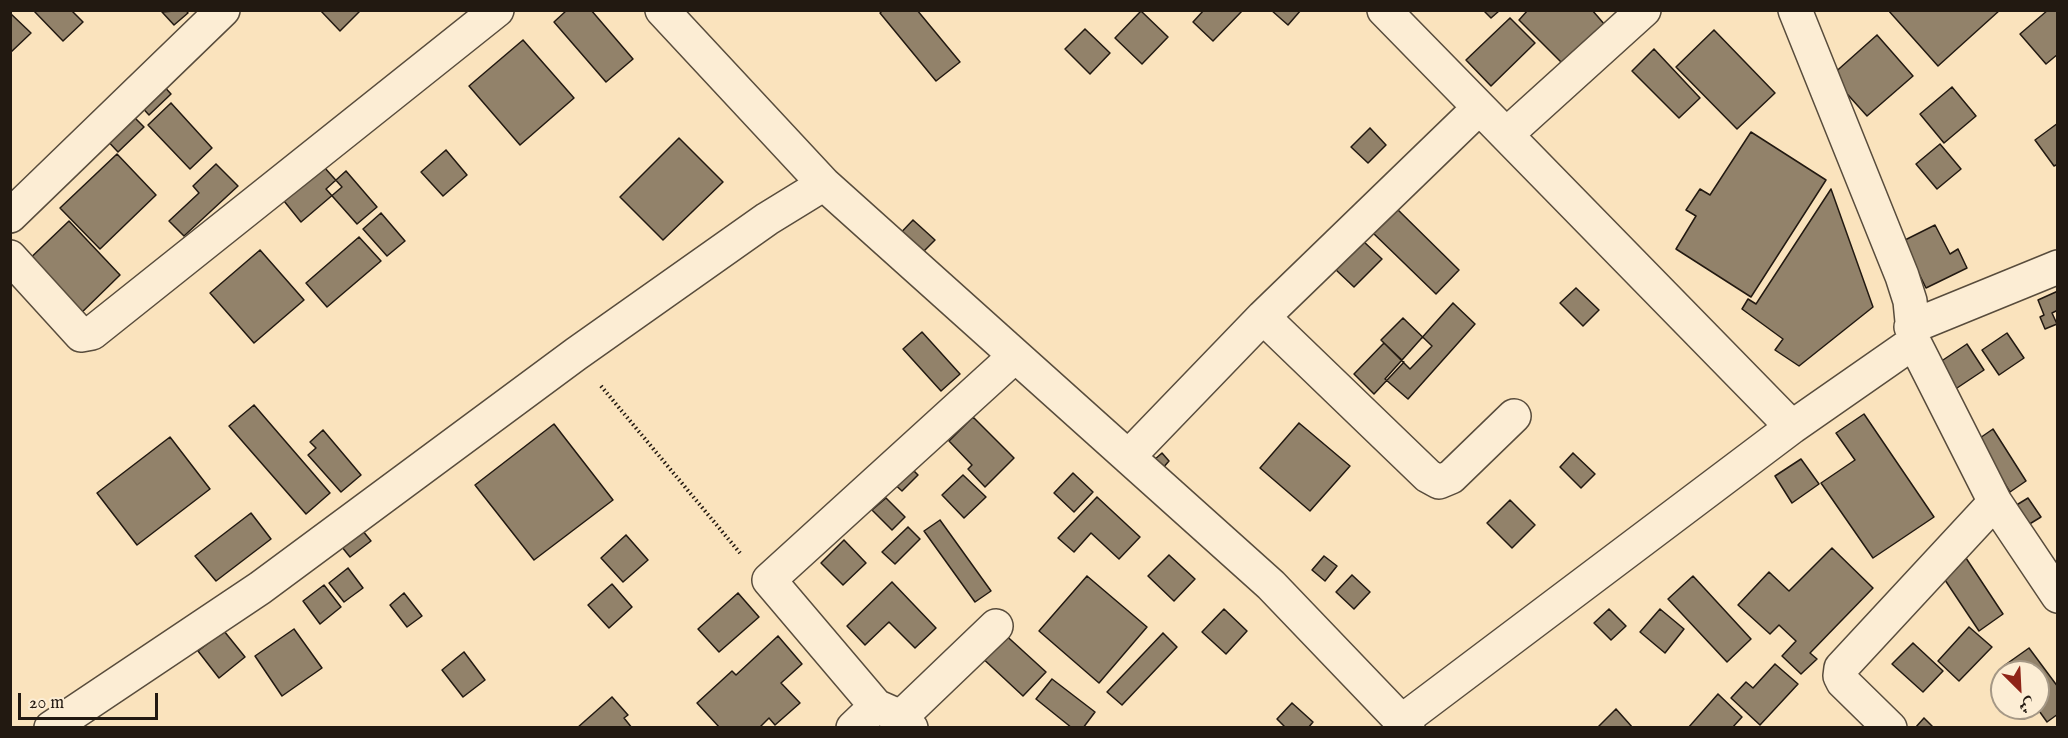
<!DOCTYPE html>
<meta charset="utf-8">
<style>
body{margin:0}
#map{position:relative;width:2068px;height:738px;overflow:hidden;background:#fae3bd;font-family:"IM FELL English",Amiri,serif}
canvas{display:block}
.frame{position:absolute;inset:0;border:12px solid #221911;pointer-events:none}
.north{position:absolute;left:1990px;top:660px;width:60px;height:60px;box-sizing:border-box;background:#fcedd4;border:2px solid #a59886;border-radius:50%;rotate:156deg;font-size:16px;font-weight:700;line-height:24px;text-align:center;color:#221911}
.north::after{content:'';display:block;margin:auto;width:21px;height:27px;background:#8f2418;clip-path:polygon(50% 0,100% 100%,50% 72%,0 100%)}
.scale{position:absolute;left:18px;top:693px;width:140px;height:27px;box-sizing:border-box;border:3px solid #221911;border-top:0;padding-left:8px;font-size:18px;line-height:21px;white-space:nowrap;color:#221911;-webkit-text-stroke:4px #fcedd4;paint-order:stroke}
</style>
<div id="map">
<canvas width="2068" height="738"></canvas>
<div class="frame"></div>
<div class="north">ش</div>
<div class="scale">20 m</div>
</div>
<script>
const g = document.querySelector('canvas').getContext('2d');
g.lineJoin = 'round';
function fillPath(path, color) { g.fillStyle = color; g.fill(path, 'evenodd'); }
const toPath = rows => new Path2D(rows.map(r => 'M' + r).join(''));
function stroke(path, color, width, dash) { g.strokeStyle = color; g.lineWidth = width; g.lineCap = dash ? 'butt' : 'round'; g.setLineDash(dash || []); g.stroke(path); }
const building = toPath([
 [33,10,71,10,83,22,63,41,33,10],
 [186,10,188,13,174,25,162,12,186,10],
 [320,10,361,10,340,31,320,10],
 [567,10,591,10,633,59,606,82,554,22,567,10],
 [883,10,917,10,960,62,936,81,880,13,883,10],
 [1204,10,1243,10,1213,41,1193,22,1204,10],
 [1271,10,1301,10,1288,25,1271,10],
 [1483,10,1499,10,1499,11,1491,18,1483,10],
 [1528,10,1592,10,1605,25,1564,65,1519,20,1528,10],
 [1888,10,2000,10,1938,66,1888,10],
 [2048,10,2058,10,2058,54,2046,64,2020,34,2048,10],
 [1141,11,1168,37,1142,64,1115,38,1141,11],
 [10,13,31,33,10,53,10,13],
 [1510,18,1535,43,1491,86,1466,60,1510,18],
 [1085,29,1110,53,1090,74,1065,49,1085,29],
 [1714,30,1775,93,1737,129,1676,67,1714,30],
 [1877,35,1913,76,1867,116,1831,76,1877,35],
 [523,40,574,98,520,145,469,86,523,40],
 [1654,49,1700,98,1679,118,1632,71,1654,49],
 [161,83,171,94,149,115,139,104,161,83],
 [1952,87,1976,116,1944,143,1920,114,1952,87],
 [171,103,212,148,190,169,148,125,171,103],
 [130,113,144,127,118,152,104,137,130,113],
 [2058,123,2058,164,2054,166,2035,140,2058,123],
 [1370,128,1386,145,1368,163,1351,147,1370,128],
 [1751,132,1826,180,1751,297,1676,249,1696,216,1686,210,1700,189,1710,195,1751,132],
 [679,138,723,182,663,240,620,197,679,138],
 [1940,144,1961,169,1937,189,1916,164,1940,144],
 [446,150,467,175,443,196,421,172,446,150],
 [117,154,156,195,100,249,60,208,117,154],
 [216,164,238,186,184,236,169,221,199,193,193,186,216,164],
 [324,167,342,187,301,222,284,201,324,167],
 [346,171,377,207,357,224,326,189,346,171],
 [1831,189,1873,307,1799,366,1775,350,1783,339,1742,309,1748,299,1756,304,1831,189],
 [1395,207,1459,270,1436,294,1371,231,1395,207],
 [381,213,405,241,387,256,363,229,381,213],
 [913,220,935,240,915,260,894,240,913,220],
 [69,221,120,275,73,321,21,267,69,221],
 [1935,225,1950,254,1958,249,1967,268,1926,288,1903,241,1935,225],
 [359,237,381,261,327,307,306,283,359,237],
 [1362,240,1382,259,1354,287,1335,269,1362,240],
 [260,250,304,300,254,343,210,293,260,250],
 [1576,288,1599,310,1583,326,1560,303,1576,288],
 [2058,291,2058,310,2052,313,2057,324,2045,329,2040,317,2044,315,2038,300,2058,291],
 [1453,303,1475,324,1408,399,1385,379,1453,303],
 [1403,318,1432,346,1410,369,1381,340,1403,318],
 [922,332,960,374,941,391,903,349,922,332],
 [2007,333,2024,358,1999,375,1982,350,2007,333],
 [1384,343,1404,362,1374,394,1354,374,1384,343],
 [1967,344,1984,370,1954,390,1937,364,1967,344],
 [254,405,330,493,306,514,229,426,254,405],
 [1864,414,1934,517,1873,558,1821,483,1855,460,1836,433,1864,414],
 [973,417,1014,458,985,487,968,469,972,465,949,441,973,417],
 [1299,423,1350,466,1310,511,1260,468,1299,423],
 [554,424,613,500,534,560,475,485,554,424],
 [1993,429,2026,481,2010,492,1977,440,1993,429],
 [323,430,361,475,341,492,308,455,316,448,310,442,323,430],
 [170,437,210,489,137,545,97,493,170,437],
 [1162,453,1169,461,1162,469,1154,460,1162,453],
 [1573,453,1595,474,1581,488,1560,467,1573,453],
 [1801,459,1819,484,1792,503,1775,476,1801,459],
 [909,466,918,475,902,491,892,482,909,466],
 [1073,473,1093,492,1074,512,1054,493,1073,473],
 [963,475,986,497,964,518,942,495,963,475],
 [1097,497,1140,537,1119,559,1091,533,1074,552,1058,538,1097,497],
 [886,498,905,517,892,530,872,510,886,498],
 [2028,498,2041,517,2023,528,2010,509,2028,498],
 [1510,500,1535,525,1512,548,1487,523,1510,500],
 [251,513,271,539,216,581,195,556,251,513],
 [354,520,371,541,350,557,333,536,354,520],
 [940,520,991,591,975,602,924,531,940,520],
 [908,527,920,539,895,564,882,552,908,527],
 [626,535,648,560,623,582,601,558,626,535],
 [844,540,866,563,843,585,821,563,844,540],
 [1832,548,1873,588,1810,653,1817,659,1801,674,1782,656,1796,641,1779,625,1770,634,1738,605,1769,572,1789,591,1832,548],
 [1962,552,2003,614,1979,631,1937,568,1962,552],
 [1169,555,1195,579,1174,601,1148,576,1169,555],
 [1324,556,1337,566,1325,581,1312,570,1324,556],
 [348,568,363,588,344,602,329,583,348,568],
 [1352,575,1370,592,1354,609,1336,592,1352,575],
 [1087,576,1147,627,1099,683,1039,631,1087,576],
 [1693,576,1751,639,1727,662,1668,599,1693,576],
 [892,582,936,628,915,648,889,622,865,645,847,626,892,582],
 [612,584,632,607,609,628,588,605,612,584],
 [324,585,341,607,320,624,303,601,324,585],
 [404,593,422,616,407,627,390,605,404,593],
 [738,593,759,617,719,652,698,629,738,593],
 [1224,609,1247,631,1226,654,1202,632,1224,609],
 [1609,609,1626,626,1611,640,1594,623,1609,609],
 [1660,609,1684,629,1665,653,1640,632,1660,609],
 [1969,627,1992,647,1959,681,1938,661,1969,627],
 [294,629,322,668,282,696,255,656,294,629],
 [1000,630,1046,672,1023,696,978,654,1000,630],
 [224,631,245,657,219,678,198,651,224,631],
 [1163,633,1177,647,1122,705,1107,692,1163,633],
 [778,636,802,664,781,683,800,703,775,725,769,718,759,728,720,728,697,703,732,671,736,675,778,636],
 [1913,643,1943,671,1923,692,1892,664,1913,643],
 [2029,648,2058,687,2058,714,2047,722,2037,708,2038,672,2011,672,2005,665,2029,648],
 [464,652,485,680,463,697,442,670,464,652],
 [1775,664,1798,684,1760,725,1731,698,1746,682,1753,688,1775,664],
 [1052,679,1095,712,1083,728,1072,728,1036,699,1052,679],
 [1718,694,1742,717,1732,728,1688,728,1718,694],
 [612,697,628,715,624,718,632,728,577,728,612,697],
 [1292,703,1313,722,1308,728,1286,728,1277,719,1292,703],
 [1616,709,1633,728,1597,728,1616,709],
 [1924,718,1934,728,1915,728,1924,718]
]);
const path = toPath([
 [601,386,740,553]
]);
const minor = toPath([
 [662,10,824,184,1271,585,1408,728],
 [1384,10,1792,427],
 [1795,10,1902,276,1910,301,1914,342,1995,502,2058,596],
 [1507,134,1644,10],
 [10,216,223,10],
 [10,257,81,335,92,333,497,10],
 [1263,317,1428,476,1439,482,1451,477,1514,416],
 [1911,327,2058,267],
 [1129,456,1263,317,1479,108],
 [901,717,996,626],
 [1402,721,1792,427,1914,342],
 [51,728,260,588,576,354,767,219,824,184],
 [853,728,876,706],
 [911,728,901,717,876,706,769,580,1015,356],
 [1890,728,1843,682,1840,676,1841,668,1995,502]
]);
fillPath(building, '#92826a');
stroke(building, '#221911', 1.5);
stroke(minor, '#584c3c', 36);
stroke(path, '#221911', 4, [1.5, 3]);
stroke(minor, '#fcedd4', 33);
</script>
